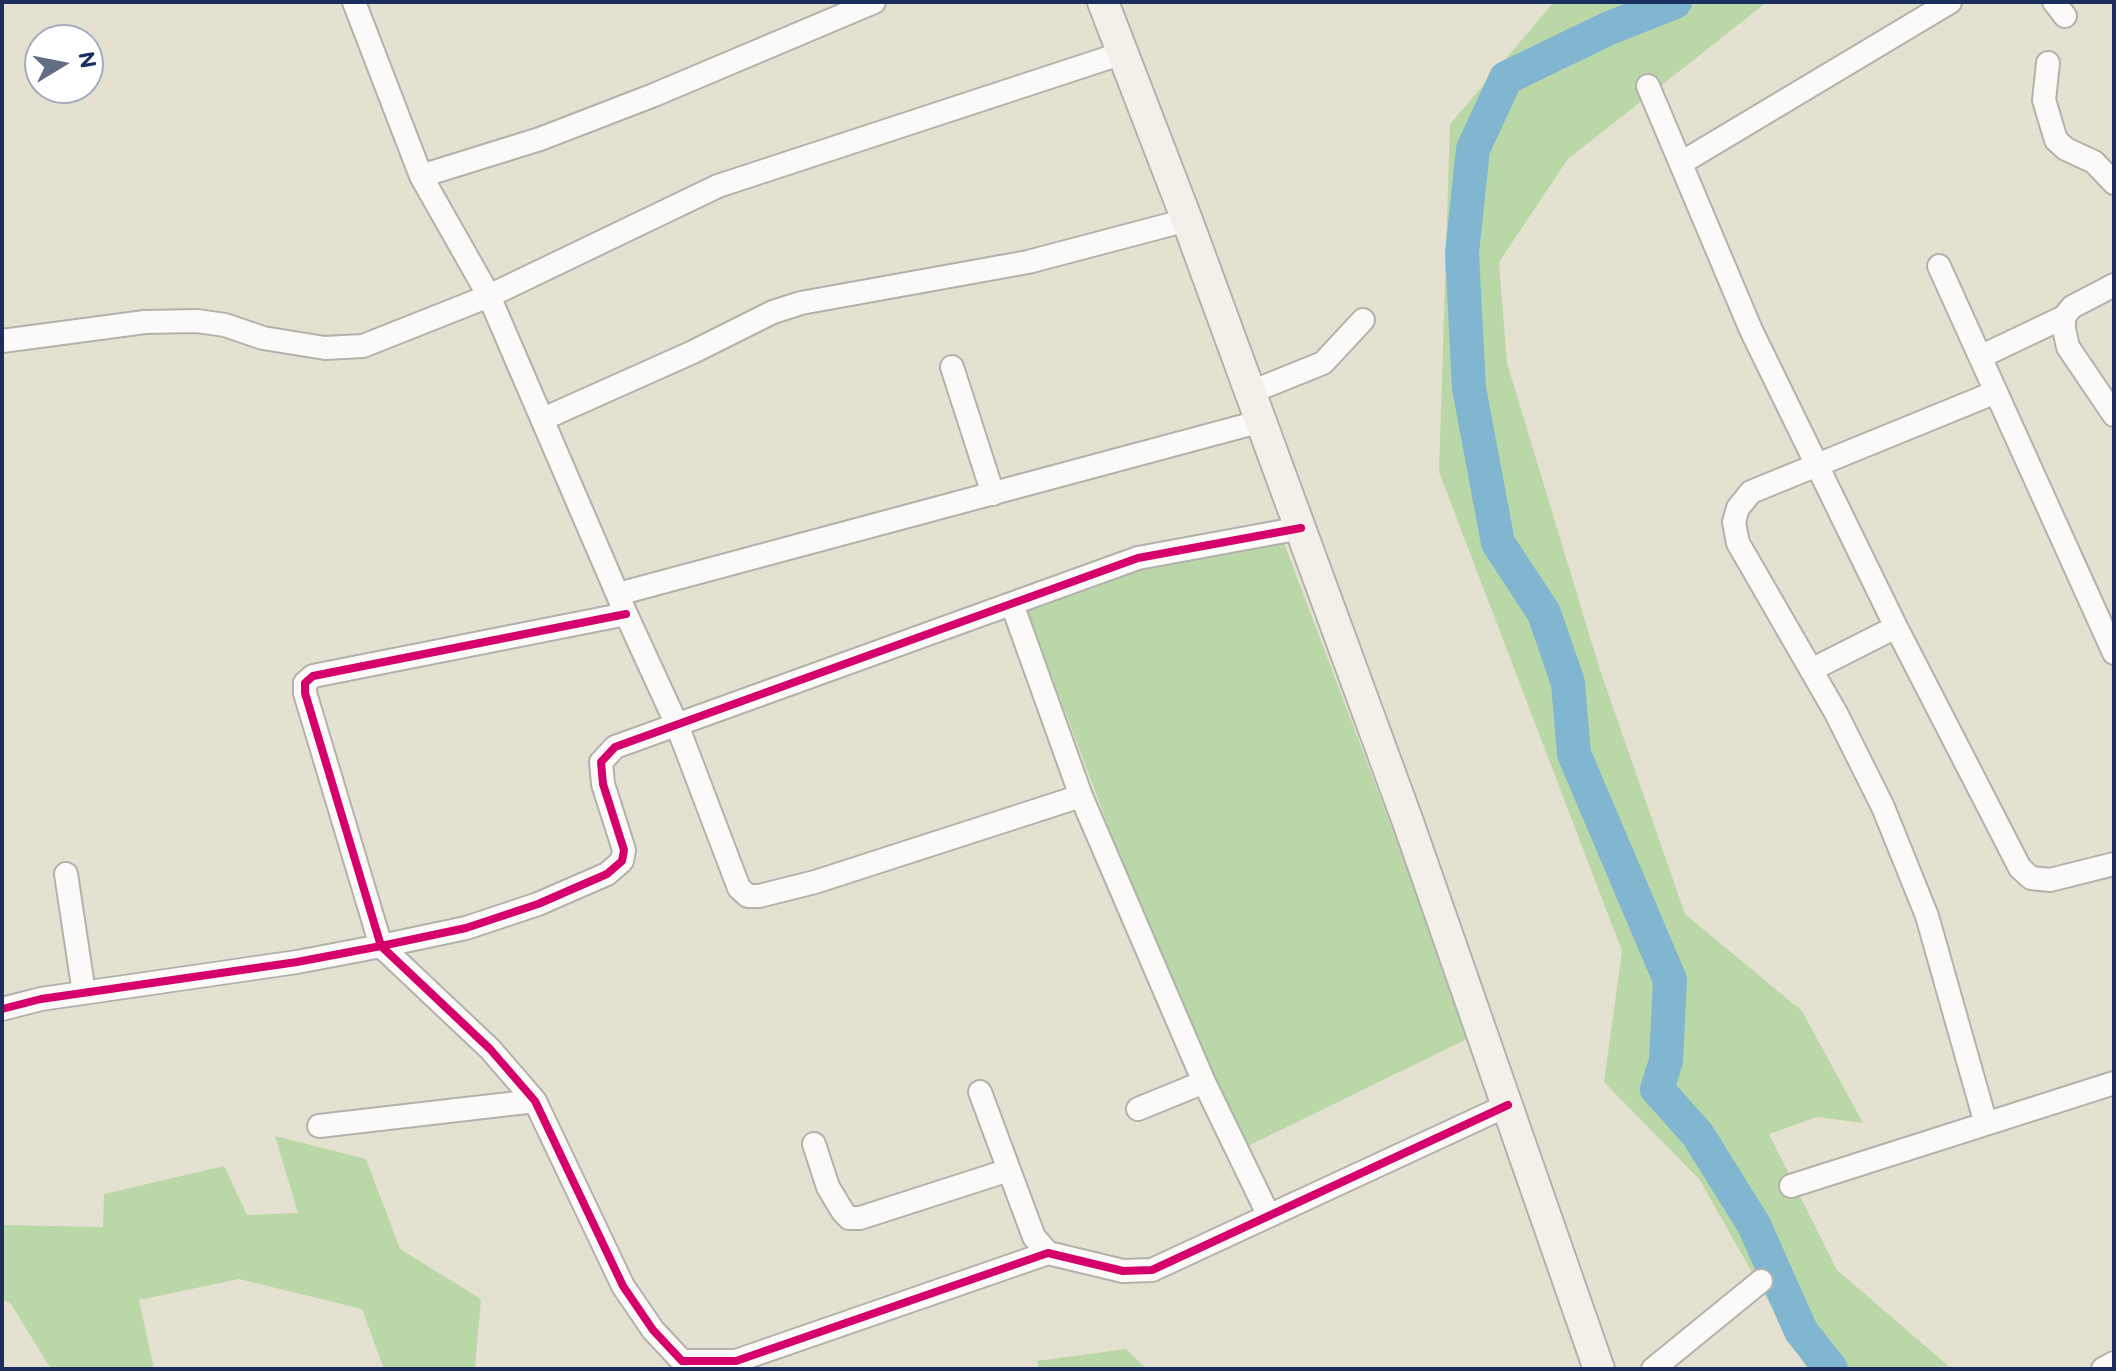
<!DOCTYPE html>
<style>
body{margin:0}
#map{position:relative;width:2116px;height:1371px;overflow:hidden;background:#e5e1d1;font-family:"Balsamiq Sans",sans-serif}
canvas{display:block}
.frame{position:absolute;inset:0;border:4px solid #1b2f5e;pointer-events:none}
.north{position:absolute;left:24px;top:24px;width:80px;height:80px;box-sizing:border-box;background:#fff;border:2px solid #a4acbf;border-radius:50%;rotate:80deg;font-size:22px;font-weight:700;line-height:32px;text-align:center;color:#1b2f5e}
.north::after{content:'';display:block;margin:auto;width:28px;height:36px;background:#626d86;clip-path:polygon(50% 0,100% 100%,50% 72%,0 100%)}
</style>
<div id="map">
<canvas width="2116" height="1371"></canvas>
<div class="frame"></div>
<div class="north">N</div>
</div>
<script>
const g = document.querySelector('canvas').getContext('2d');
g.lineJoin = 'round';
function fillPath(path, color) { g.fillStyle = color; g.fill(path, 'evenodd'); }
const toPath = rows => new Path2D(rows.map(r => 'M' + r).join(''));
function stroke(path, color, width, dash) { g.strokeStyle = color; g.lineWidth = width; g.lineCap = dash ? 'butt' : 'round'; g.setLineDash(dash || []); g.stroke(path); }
const green = toPath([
 [1554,2,1767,2,1568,159,1499,262,1507,363,1600,670,1685,914,1802,1011,1863,1123,1817,1117,1769,1134,1837,1270,1952,1369,1807,1369,1699,1179,1604,1082,1622,951,1439,472,1450,124],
 [1284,543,1471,1037,1246,1147,1117,849,1026,609,1140,566],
 [275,1136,366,1159,400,1249,481,1299,475,1369,384,1369,362,1309,239,1279,139,1300,154,1369,51,1369,11,1304,2,1299,2,1225,103,1227,104,1194,224,1166,247,1215,298,1213],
 [1126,1349,1146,1369,1039,1369,1037,1361]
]);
const river = toPath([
 [1675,2,1607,29,1506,78,1473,149,1462,253,1469,388,1498,543,1544,613,1568,683,1574,754,1670,980,1666,1061,1657,1089,1698,1135,1754,1225,1801,1331,1831,1369]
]);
const street = toPath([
 [354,2,421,176,489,296,626,614,677,725,739,888,748,896,759,896,815,882,1081,796],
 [2054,2,2065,16],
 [2048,63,2044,100,2056,140,2066,149,2094,162,2114,183],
 [1648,86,1751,330,1896,627,2020,868,2031,878,2050,880,2114,864],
 [1681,163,1950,2],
 [421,176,540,139,654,95,874,2],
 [1939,266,2114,653],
 [2114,285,2072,307,2064,317,2064,329,2068,347,2114,415],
 [2,341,145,322,197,321,225,325,263,338,325,348,363,346,489,296,718,186,1123,53],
 [1980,357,2064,317],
 [952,367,993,494],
 [1251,392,1323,363,1363,320],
 [543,419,693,352,773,312,801,303,1028,262,1187,220],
 [618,594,1262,421],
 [1012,604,1081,796,1204,1082,1269,1216],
 [626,614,313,676,305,683,305,693,381,946,490,1049,535,1101,623,1286,653,1330,682,1361,736,1361,1048,1253,1123,1271,1152,1270,1508,1105],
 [1811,670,1896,627],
 [66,874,84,993],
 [2,1009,41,999,297,962,381,946,466,928,538,904,607,874,622,861,624,850,603,784,601,762,615,747,1138,558,1301,528],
 [980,1092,1034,1237,1048,1253],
 [1138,1109,1204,1082],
 [1986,1124,1927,916,1883,807,1836,713,1738,543,1734,522,1738,508,1751,492,1996,392],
 [319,1126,535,1101],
 [814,1144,828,1187,843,1212,849,1218,860,1218,1009,1170],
 [1791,1186,2114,1083],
 [1653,1369,1761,1281],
 [2103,1369,2114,1363]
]);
const secondary = toPath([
 [1103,2,1187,220,1408,822,1599,1369]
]);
const cycleway = toPath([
 [626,614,313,676,305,683,305,693,381,946,490,1049,535,1101,623,1286,653,1330,682,1361,736,1361,1048,1253,1123,1271,1152,1270,1508,1105],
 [2,1009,41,999,297,962,381,946,466,928,538,904,607,874,622,861,624,850,603,784,601,762,615,747,1138,558,1301,528]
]);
fillPath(green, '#bad8a7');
stroke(river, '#81b6d0', 34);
stroke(street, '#b2b2ad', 26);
stroke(secondary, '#b2b2ad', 34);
stroke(street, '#fbfaf8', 22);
stroke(secondary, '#f3f0ea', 30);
stroke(cycleway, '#d6006c', 8);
</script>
